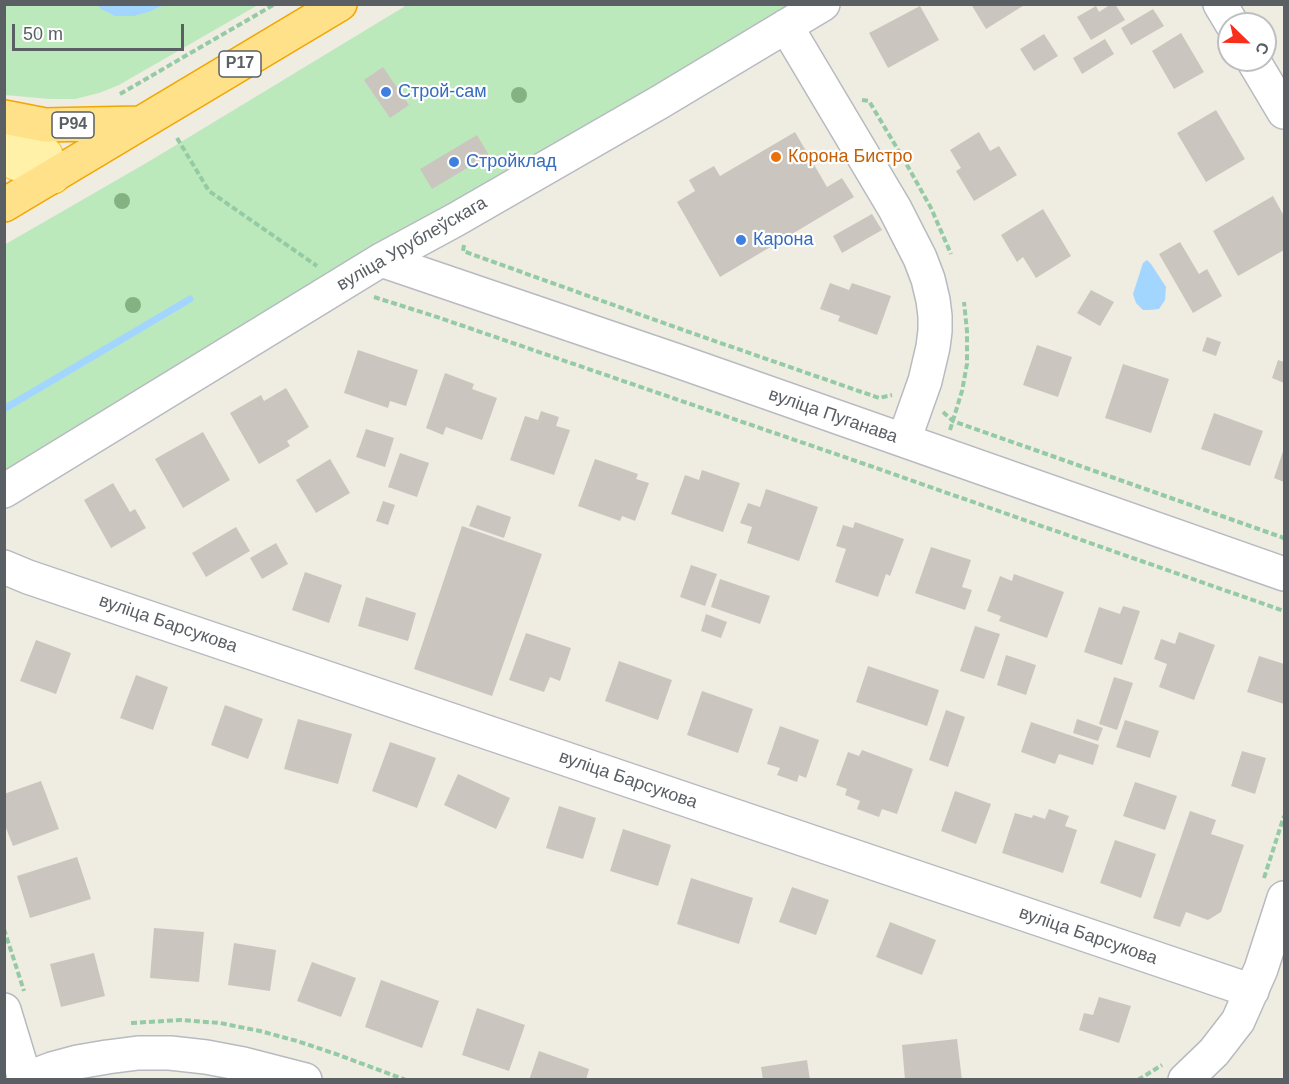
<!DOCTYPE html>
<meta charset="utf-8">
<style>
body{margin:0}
#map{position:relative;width:1289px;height:1084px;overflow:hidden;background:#efece2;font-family:Arial,sans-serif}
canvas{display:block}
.frame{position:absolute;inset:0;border:6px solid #5a5f64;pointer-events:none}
.north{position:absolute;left:1217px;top:12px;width:60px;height:60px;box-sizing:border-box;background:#fff;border:2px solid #bdbfc1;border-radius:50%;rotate:113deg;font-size:16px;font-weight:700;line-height:24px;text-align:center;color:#5a5f64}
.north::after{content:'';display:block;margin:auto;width:21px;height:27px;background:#f92f1e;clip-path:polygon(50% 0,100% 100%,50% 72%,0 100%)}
.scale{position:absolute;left:12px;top:24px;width:172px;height:27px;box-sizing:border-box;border:3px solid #5a5f64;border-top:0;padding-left:8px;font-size:18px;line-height:21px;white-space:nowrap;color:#5a5f64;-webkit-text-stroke:4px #fff;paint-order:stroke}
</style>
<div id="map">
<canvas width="1289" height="1084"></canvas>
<div class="frame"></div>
<div class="north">С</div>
<div class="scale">50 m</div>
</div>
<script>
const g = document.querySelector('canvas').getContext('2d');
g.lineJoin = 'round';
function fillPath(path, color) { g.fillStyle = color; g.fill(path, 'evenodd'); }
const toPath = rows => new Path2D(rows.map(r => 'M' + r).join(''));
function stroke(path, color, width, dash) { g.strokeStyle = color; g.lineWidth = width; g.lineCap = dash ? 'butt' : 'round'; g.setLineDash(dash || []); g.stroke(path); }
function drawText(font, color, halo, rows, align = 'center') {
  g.font = font + ' Arial,sans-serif'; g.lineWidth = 4.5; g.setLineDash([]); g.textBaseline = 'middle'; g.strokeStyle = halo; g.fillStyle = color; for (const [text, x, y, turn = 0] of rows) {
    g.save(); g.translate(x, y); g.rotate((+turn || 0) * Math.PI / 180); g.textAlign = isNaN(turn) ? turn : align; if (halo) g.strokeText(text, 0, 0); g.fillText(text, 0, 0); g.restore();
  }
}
const green = toPath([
 [5,5,258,5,119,85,99,93,75,99,50,99,5,95],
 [407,5,801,5,5,479,4,245,148,162]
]);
const water = toPath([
 [98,5,164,5,151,11,134,16,115,16,101,9],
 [1147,260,1151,264,1166,287,1165,300,1159,309,1149,310,1143,310,1136,303,1133,294,1143,263]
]);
const stream = toPath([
 [4,409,190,299]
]);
const building = toPath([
 [971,4,1026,4,986,29],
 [1111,4,1115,4,1125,20,1091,40,1077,17,1096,6,1099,12],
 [920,6,939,40,888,68,869,33],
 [1153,9,1164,26,1131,45,1121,28],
 [1181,33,1204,72,1174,89,1152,51],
 [1044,34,1058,56,1034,71,1020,49],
 [1105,39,1114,54,1082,74,1073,58],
 [383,67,409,105,390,118,364,80],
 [1216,110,1245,159,1206,182,1177,133],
 [795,132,827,187,842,178,854,197,720,277,677,202,695,191,689,180,714,166,720,176],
 [979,132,990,151,999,146,1017,175,974,201,956,171,961,168,950,150],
 [477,135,489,155,432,189,420,169],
 [1273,196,1284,216,1284,250,1238,276,1213,231],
 [1043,209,1071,256,1036,278,1023,257,1017,262,1001,235],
 [872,214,882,230,842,253,833,236],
 [1180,242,1199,274,1207,269,1222,296,1193,313,1159,254],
 [830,283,849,290,852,283,891,296,877,335,838,321,840,316,820,309],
 [1091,290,1114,302,1100,326,1077,313],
 [1207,337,1221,342,1216,356,1202,351],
 [1037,345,1072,357,1058,397,1023,385],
 [358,350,418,370,406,406,390,401,388,408,344,393],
 [1278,360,1284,362,1284,383,1272,378],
 [1123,364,1169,379,1151,433,1105,418],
 [445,373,474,384,472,389,497,398,482,440,446,427,443,435,426,428],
 [286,388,309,427,287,441,290,446,259,464,230,413,261,395,264,401],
 [541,411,559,417,556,426,570,430,554,475,510,460,525,416,538,420],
 [1214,413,1263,431,1250,466,1201,449],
 [366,429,394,438,385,467,356,457],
 [203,432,230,480,183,508,155,459],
 [1284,448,1284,482,1274,478],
 [400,453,429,463,417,497,388,487],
 [330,459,350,493,316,513,296,480],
 [595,459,638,474,636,479,649,483,635,521,622,516,620,521,578,506],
 [702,470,740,483,723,532,671,514,685,475,699,480],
 [113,483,130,512,135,509,146,528,111,548,84,500],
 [766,489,818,507,799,561,747,543,752,527,740,523,748,503,760,507],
 [383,501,395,505,388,525,376,521],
 [477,505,511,517,504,538,469,526],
 [855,522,904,539,890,576,886,574,878,597,835,582,846,549,836,546,843,525,853,528],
 [462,526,542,554,492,696,414,669],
 [236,527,250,551,206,577,192,553],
 [276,543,288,564,262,579,250,558],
 [931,547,971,560,962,587,972,590,965,610,915,593],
 [691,565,717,574,705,606,680,597],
 [305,572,342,585,329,623,292,610],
 [1014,574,1064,592,1047,638,999,621,1001,616,987,611,1000,576,1012,581],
 [720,579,770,596,760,624,711,607],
 [366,597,416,613,408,641,358,626],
 [1123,606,1140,611,1122,665,1084,652,1099,607,1120,614],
 [706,614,727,622,721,638,701,631],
 [975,626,1000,634,984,679,960,671],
 [1179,632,1215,645,1194,700,1159,687,1167,664,1154,659,1161,639,1175,644],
 [526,633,571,648,560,681,550,677,544,692,509,680],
 [36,640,71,653,56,694,20,681],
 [1006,655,1036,665,1026,695,997,685],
 [1259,656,1284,664,1284,704,1247,692],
 [619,661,672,680,658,720,605,701],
 [868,666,939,690,927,726,856,702],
 [136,675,168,687,153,730,120,718],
 [1114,677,1133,683,1117,730,1099,724],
 [702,691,753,709,738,753,687,735],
 [225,705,263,719,248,759,211,745],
 [946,710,965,717,948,767,929,760],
 [298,719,352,734,338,784,284,769],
 [1077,719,1103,728,1098,741,1073,733],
 [1125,720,1159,731,1150,758,1116,747],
 [1031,722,1099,745,1093,765,1059,754,1055,764,1021,752],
 [780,726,819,740,806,778,799,775,797,782,777,775,780,768,767,764],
 [390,742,436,758,417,808,372,791],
 [862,750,913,769,897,814,882,809,879,817,857,809,860,801,845,795,847,789,836,785,848,752,859,756],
 [1242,751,1266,758,1255,794,1231,786],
 [458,774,510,798,496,829,444,805],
 [41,781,59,829,13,846,4,823,4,794],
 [1135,782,1177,796,1165,830,1123,816],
 [955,791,991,804,976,844,941,831],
 [559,806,596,818,583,859,546,848],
 [1049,809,1069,816,1065,826,1077,830,1063,873,1002,853,1015,813,1032,818,1033,815,1045,819],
 [1190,811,1216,820,1211,834,1244,845,1221,912,1208,920,1186,912,1180,927,1153,918],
 [623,829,671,845,658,886,610,871],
 [1115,840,1156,854,1141,898,1100,883],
 [77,857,91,899,30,918,17,876],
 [691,878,753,898,739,944,677,924],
 [792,887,829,900,816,935,779,922],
 [890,922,936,940,922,975,876,957],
 [154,928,204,932,199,982,150,978],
 [234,943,276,950,270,991,228,985],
 [94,953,105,996,61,1007,50,964],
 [312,962,356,978,341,1017,297,1001],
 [381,980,439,1001,422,1048,365,1027],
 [1099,997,1131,1006,1119,1043,1079,1030,1084,1013,1093,1015],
 [477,1008,525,1025,509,1071,462,1055],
 [957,1039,962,1080,905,1080,902,1045],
 [539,1051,589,1069,586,1080,529,1080],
 [807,1060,810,1080,763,1080,761,1067]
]);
const path = toPath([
 [120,94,275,4],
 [862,100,869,101,907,165,931,208,951,254],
 [177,138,209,191,317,266],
 [464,245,463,251,686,331,879,398,892,395],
 [374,297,440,318,856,461,1284,611],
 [943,412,953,421,1284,538],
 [950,430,962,391,967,364,967,331,964,302],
 [1264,878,1284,816],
 [4,929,24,991],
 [131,1023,181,1020,220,1023,260,1031,297,1041,336,1054,406,1080],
 [1138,1080,1162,1065]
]);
const minor = toPath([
 [1220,4,1232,24],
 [786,26,895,209,920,258,928,279,933,300,935,316,935,331,933,347,925,381,904,440],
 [1253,60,1284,112],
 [381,260,675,360,1284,574],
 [4,491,381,260,455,220,660,102,823,4],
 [4,567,28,577,1252,991],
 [4,1010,25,1079],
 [23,1080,52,1069,78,1062,107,1057,138,1053,170,1053,206,1057,243,1064,305,1080],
 [1185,1080,1214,1052,1238,1021,1261,969,1284,898]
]);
const major = toPath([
 [4,122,31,135,46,155,53,177],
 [4,157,15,163,53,177]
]);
const highway = toPath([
 [4,117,45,125,140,123],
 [4,205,340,4]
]);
const trees = [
 [519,95],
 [122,201],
 [133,305]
];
const markers = [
 [386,92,6,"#3f7fe0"],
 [776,157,6,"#e8710a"],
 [454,162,6,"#3f7fe0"],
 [741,240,6,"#3f7fe0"]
];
const shields = [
 [240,64,42],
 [73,125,42]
];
const shieldNames = [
 ["Р17",240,64],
 ["Р94",73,125]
];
const shopNames = [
 ["Строй-сам",398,92],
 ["Стройклад",466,162],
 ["Карона",753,240]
];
const foodNames = [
 ["Корона Бистро",788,157]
];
const streetNames = [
 ["вуліца Урублеўскага",412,244,-30],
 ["вуліца Пуганава",833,416,19],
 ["вуліца Барсукова",168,624,19],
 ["вуліца Барсукова",628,780,19],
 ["вуліца Барсукова",1088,936,19]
];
fillPath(green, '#bce9bc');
fillPath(water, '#a2d6ff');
stroke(stream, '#a2d6ff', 7);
fillPath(building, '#cac6bf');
stroke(minor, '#b7bbc0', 36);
stroke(major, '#fecc4b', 36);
stroke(highway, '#f1a600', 36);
stroke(path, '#94caa4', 4, [6, 3]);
stroke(minor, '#fff', 33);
stroke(major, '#fff1a7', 33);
stroke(highway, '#ffe189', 33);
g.fillStyle = '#84b280';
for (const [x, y] of trees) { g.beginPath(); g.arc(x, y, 8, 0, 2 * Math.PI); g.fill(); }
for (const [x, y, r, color] of markers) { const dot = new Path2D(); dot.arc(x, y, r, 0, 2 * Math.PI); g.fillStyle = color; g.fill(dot); stroke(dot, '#fff', 2); }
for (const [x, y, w] of shields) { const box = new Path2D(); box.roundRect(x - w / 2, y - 13, w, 26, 4.5); g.fillStyle = '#fff'; g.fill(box); stroke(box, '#5a5f64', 1.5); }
drawText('bold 16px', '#5a5f64', null, shieldNames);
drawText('18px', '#366cbe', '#fff', shopNames, 'left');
drawText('18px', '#c56008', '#fff', foodNames, 'left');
drawText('18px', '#5a5f64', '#fff', streetNames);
</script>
